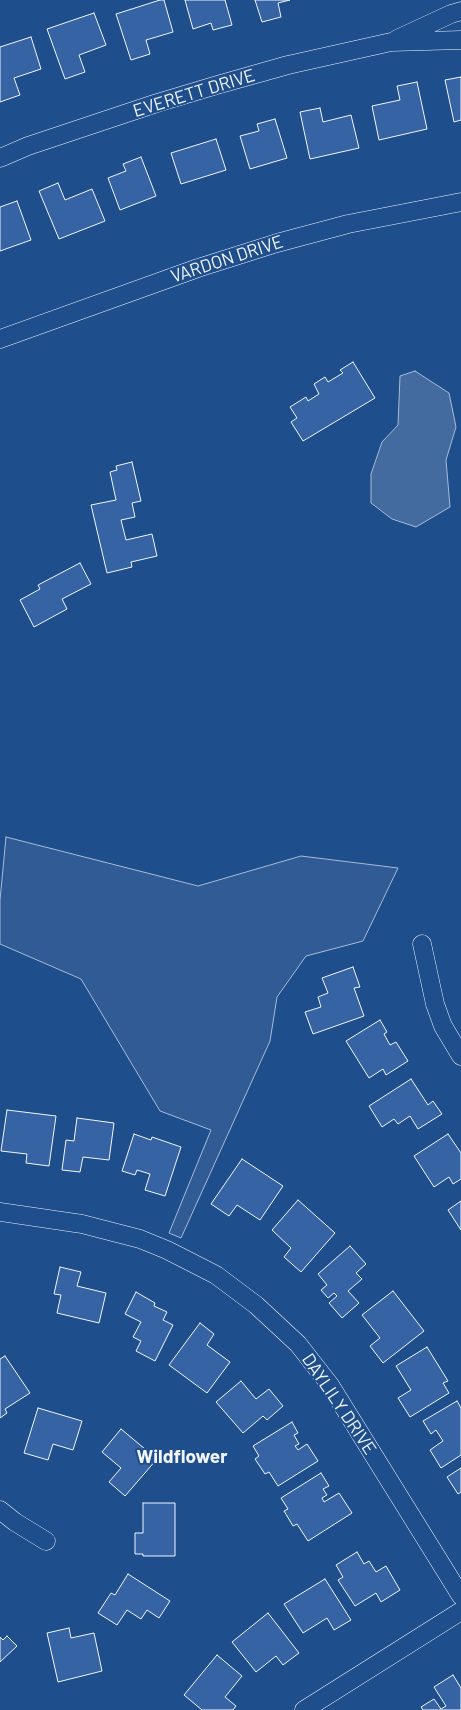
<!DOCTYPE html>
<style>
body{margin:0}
canvas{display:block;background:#1f4e8c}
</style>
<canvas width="461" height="1710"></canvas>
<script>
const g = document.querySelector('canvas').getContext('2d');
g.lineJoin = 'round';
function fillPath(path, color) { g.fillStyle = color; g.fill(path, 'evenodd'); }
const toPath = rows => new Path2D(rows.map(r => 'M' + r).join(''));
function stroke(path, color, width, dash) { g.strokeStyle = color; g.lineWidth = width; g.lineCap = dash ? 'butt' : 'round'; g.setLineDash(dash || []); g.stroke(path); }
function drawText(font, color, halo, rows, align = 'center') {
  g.font = font + ' Barlow,sans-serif'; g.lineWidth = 4; g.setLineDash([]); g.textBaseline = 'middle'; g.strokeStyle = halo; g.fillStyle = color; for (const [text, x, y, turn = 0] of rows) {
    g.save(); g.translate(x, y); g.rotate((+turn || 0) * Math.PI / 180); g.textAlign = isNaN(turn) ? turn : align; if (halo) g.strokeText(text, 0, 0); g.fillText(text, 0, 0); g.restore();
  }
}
const built = toPath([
 [6,837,198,886,301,856,398,868,363,941,306,956,277,997,270,1041,181,1238,169,1233,211,1130,160,1111,81,979,0,944,0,900,6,837]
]);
const water = toPath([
 [415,371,449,393,456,427,446,460,450,507,416,527,392,519,371,503,371,474,382,442,398,425,400,376,415,371]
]);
const building = toPath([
 [160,0,164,0,173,32,146,40,150,54,131,60,116,14,160,0],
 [185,0,225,0,232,25,213,30,211,23,193,29,185,0],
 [255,0,290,0,278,3,281,17,262,22,255,0],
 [94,13,106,45,79,55,85,72,65,79,47,29,94,13],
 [31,37,41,69,14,78,20,95,0,102,0,47,31,37],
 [461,77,461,120,454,122,445,80,461,77],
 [417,82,427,129,379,140,372,106,400,100,397,86,417,82],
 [320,108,323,122,351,115,359,148,310,159,300,112,320,108],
 [275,119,287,158,250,169,240,136,259,131,257,124,275,119],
 [216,139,226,170,181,184,171,153,216,139],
 [141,157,156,196,120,210,108,178,126,171,123,164,141,157],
 [58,183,65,200,92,189,105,221,59,239,39,191,58,183],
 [17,201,31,240,0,251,0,207,17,201],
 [353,362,375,398,303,441,291,422,297,418,290,407,306,397,308,401,319,394,314,384,325,377,328,382,343,373,340,370,353,362],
 [132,462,141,501,132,503,135,517,121,520,126,540,152,534,157,556,131,562,132,567,107,573,91,505,116,500,110,472,117,470,116,466,132,462],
 [80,563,91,584,62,599,67,609,34,627,20,600,40,589,38,585,80,563],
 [353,967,360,987,354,988,364,1016,313,1034,305,1012,321,1007,318,997,328,993,322,978,353,967],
 [380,1020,387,1032,384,1034,390,1045,396,1042,408,1061,386,1075,383,1069,369,1078,346,1041,380,1020],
 [411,1079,428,1105,433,1101,442,1114,418,1129,410,1116,398,1124,394,1119,382,1127,369,1106,411,1079],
 [7,1110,56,1116,49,1166,26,1163,27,1154,1,1151,7,1110],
 [77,1118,114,1123,109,1160,83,1157,80,1172,62,1170,66,1140,74,1141,77,1118],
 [134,1134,151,1140,152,1137,181,1147,165,1196,145,1190,150,1174,137,1170,135,1175,122,1171,134,1134],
 [448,1134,461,1153,461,1179,453,1184,449,1177,434,1187,414,1156,448,1134],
 [242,1159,283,1186,260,1220,237,1205,229,1216,211,1204,242,1159],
 [298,1200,335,1233,301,1272,284,1257,291,1248,272,1230,298,1200],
 [461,1201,461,1230,448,1210,461,1201],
 [350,1246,366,1264,356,1273,362,1279,348,1291,359,1303,342,1318,329,1303,337,1296,334,1293,328,1298,321,1290,327,1285,318,1274,350,1246],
 [60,1267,81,1272,77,1286,106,1293,99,1323,57,1313,61,1295,54,1294,60,1267],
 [393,1291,424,1331,383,1363,370,1346,380,1338,362,1315,393,1291],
 [136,1292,155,1303,154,1306,167,1312,163,1320,173,1325,155,1361,136,1351,141,1341,133,1337,141,1322,125,1314,136,1292],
 [200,1323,214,1334,207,1345,230,1362,207,1393,169,1365,200,1323],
 [427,1347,448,1381,443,1383,449,1393,410,1417,398,1398,411,1390,396,1366,427,1347],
 [5,1356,30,1393,5,1409,7,1413,0,1418,0,1359,5,1356],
 [241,1381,256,1399,269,1389,283,1406,267,1420,263,1416,243,1433,216,1402,241,1381],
 [457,1401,461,1408,461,1455,441,1468,430,1450,443,1441,436,1430,431,1434,423,1421,457,1401],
 [38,1408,82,1421,73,1450,53,1444,48,1460,24,1453,38,1408],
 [292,1422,298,1433,294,1435,299,1444,295,1446,298,1450,307,1444,318,1461,278,1486,269,1472,265,1474,255,1459,259,1456,253,1446,292,1422],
 [121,1429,157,1459,125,1496,109,1482,121,1468,102,1452,121,1429],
 [461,1468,461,1492,458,1494,447,1477,461,1468],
 [321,1473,329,1486,323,1489,327,1495,322,1498,324,1502,339,1493,352,1513,308,1541,297,1524,293,1526,284,1511,288,1509,281,1498,321,1473],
 [143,1503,175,1503,175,1556,143,1556,143,1554,135,1554,135,1533,143,1533,143,1503],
 [357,1552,364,1564,369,1561,376,1572,386,1566,400,1590,381,1602,376,1593,355,1606,338,1580,343,1577,336,1565,357,1552],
 [128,1574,170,1601,159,1618,147,1610,141,1619,127,1610,117,1625,98,1613,111,1593,115,1595,128,1574],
 [325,1579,351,1620,334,1630,327,1618,303,1633,284,1604,325,1579],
 [268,1613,299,1653,283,1665,276,1656,256,1672,232,1642,268,1613],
 [69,1628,71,1638,94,1633,102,1671,58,1682,47,1633,69,1628],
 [7,1636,17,1646,0,1662,0,1637,3,1640,7,1636],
 [217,1655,242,1676,225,1697,236,1706,233,1710,202,1710,184,1695,217,1655],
 [453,1675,461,1688,461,1710,423,1710,421,1707,434,1699,441,1709,446,1706,434,1687,453,1675]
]);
const street = toPath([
 [397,39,451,14,461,11],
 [0,158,28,146,157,103,217,85,288,65,391,42,461,40],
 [0,339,198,268,277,243,348,224,461,202],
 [422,944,435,1004,443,1026,461,1056],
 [0,1212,82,1224,140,1239,167,1250,216,1275,256,1305,298,1344,330,1385,461,1596],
 [0,1510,15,1522,46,1541],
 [304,1710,461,1611]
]);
const streetNames = [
 ["EVERETT DRIVE",194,93,-17],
 ["VARDON DRIVE",227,259,-18],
 ["DAYLILY DRIVE",339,1404,56]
];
const neighbourhoodNames = [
 ["Wildflower",182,1457]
];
fillPath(built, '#305b95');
stroke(built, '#a8bbd7', 1);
fillPath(water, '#446ba0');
stroke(water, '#a8bbd7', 1);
fillPath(building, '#3563a3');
stroke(building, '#f2f6ff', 1);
stroke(street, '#f2f6ff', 19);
stroke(street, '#1f4e8c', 18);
drawText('18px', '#f2f6ff', '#1f4e8c', streetNames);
drawText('bold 19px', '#f2f6ff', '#1f4e8c', neighbourhoodNames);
</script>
